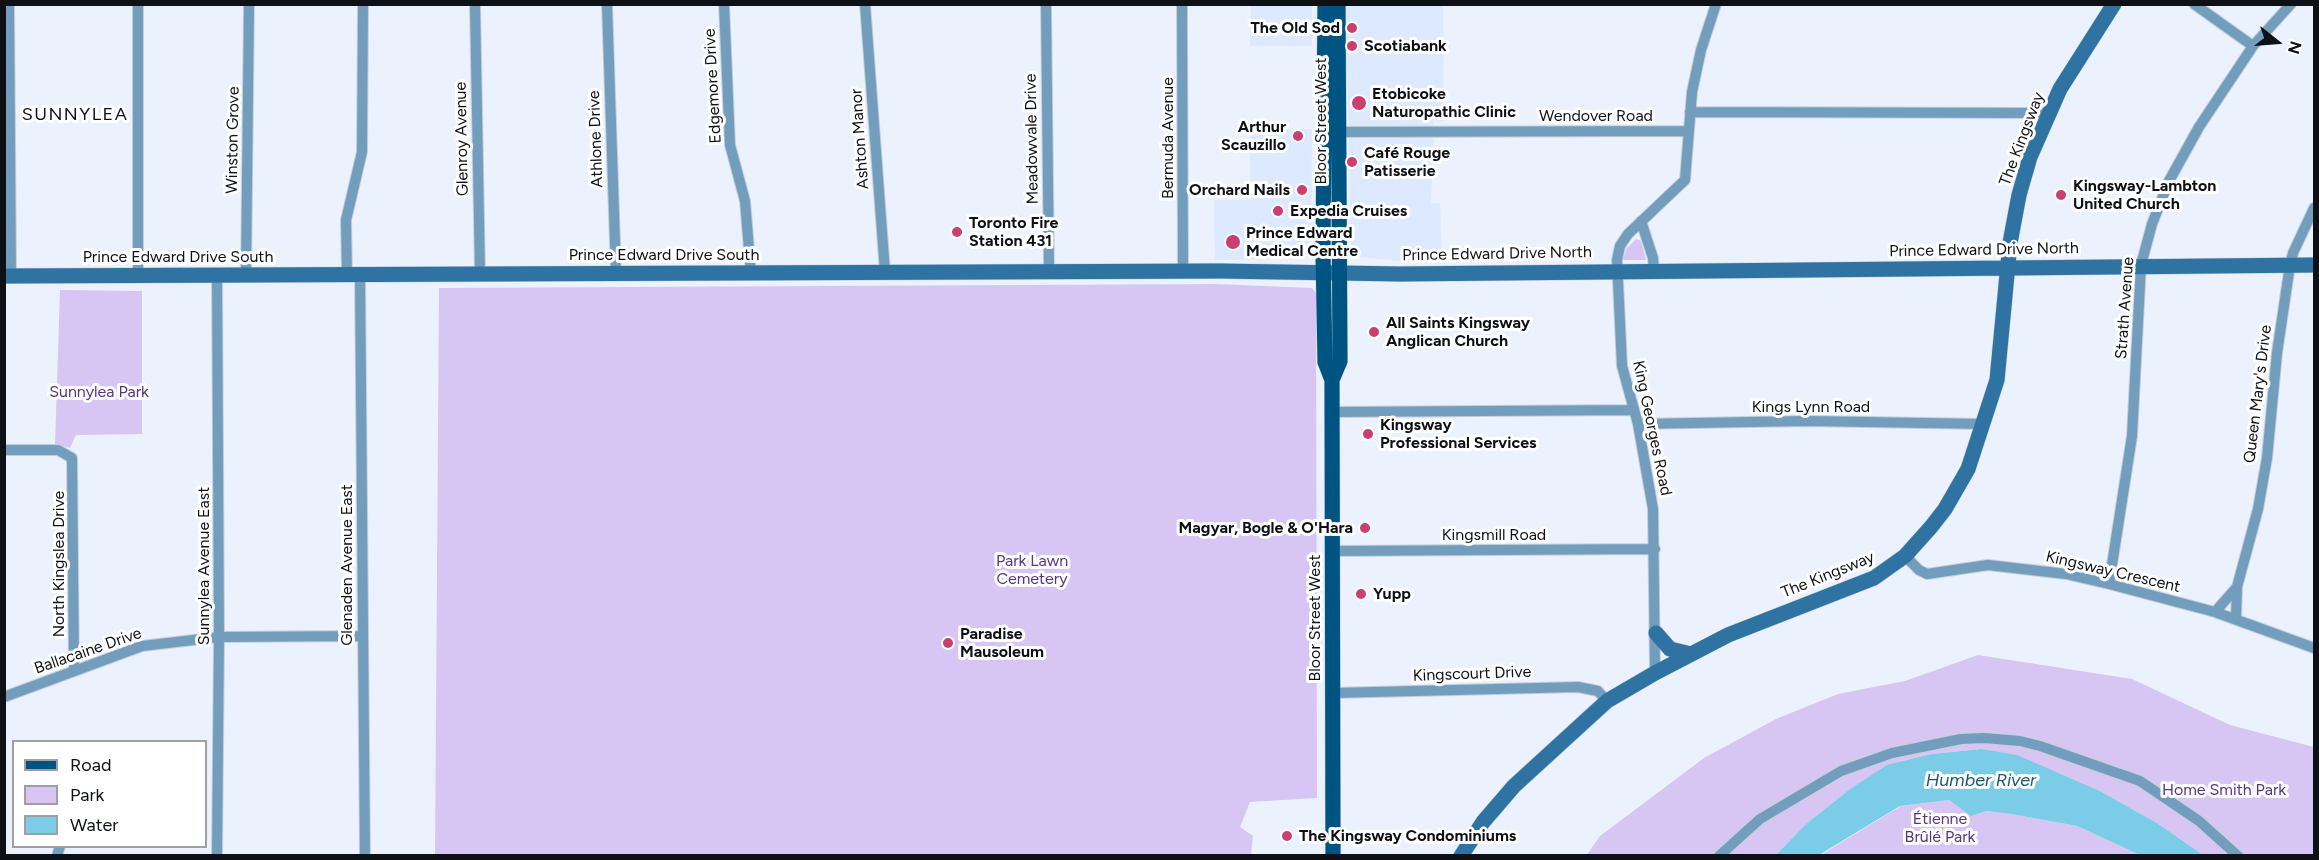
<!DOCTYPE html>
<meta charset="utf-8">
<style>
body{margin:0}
#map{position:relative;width:2319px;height:860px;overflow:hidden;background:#ebf2fe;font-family:Figtree,sans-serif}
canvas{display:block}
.frame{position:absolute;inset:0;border:6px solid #0d1015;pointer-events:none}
.legend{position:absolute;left:12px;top:740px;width:195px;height:108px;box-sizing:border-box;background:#fff;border:2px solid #9e9fa1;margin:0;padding:8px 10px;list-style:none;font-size:18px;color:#0d1015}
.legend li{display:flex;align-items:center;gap:12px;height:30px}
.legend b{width:30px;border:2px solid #9e9fa1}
.north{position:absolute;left:2247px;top:12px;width:60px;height:60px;-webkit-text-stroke:4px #fff;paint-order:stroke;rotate:107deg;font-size:16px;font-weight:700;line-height:24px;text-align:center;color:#0d1015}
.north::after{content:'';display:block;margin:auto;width:21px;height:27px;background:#0d1015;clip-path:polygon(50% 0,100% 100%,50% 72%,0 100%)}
</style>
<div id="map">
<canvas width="2319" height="860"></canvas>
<div class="frame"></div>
<ul class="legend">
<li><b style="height:8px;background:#005481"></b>Road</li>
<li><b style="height:16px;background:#d7c6f3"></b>Park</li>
<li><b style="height:16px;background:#7bcce7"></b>Water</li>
</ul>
<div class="north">N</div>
</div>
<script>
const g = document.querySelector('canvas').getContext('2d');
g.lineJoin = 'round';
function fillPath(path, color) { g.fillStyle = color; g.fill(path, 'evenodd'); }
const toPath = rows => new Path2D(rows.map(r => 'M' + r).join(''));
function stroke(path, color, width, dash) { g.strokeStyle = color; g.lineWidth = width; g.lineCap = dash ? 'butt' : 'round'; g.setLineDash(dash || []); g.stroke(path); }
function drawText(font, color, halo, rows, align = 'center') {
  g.font = font + ' Figtree,sans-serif'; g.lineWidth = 6; g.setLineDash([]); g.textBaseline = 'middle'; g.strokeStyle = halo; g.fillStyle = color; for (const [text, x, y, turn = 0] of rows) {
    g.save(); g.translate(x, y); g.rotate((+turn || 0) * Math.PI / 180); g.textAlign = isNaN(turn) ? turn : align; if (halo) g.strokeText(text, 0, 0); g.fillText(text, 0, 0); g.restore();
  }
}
const built = toPath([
 [1251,5,1312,5,1312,46,1250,46],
 [1346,5,1443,5,1444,122,1434,121,1431,203,1440,203,1442,259,1401,261,1351,256],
 [1312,129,1311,250,1302,259,1215,260,1214,200,1250,200,1250,130]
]);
const green = toPath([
 [1636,239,1641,241,1646,260,1623,260,1626,249],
 [1216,284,1312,288,1316,293,1317,798,1250,802,1240,827,1253,836,1251,855,435,855,439,288],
 [60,290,142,291,142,434,76,435,70,448,55,444],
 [1978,655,2132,679,2230,725,2314,747,2314,855,2203,855,2157,823,2100,791,2060,774,1981,749,1932,754,1850,789,1805,825,1776,855,1586,856,1600,836,1704,758,1776,719,1838,694,1905,681],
 [1949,800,1971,815,1986,811,2011,814,2077,826,2140,855,1819,856,1901,806]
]);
const water = toPath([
 [1981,749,2017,755,2100,791,2157,823,2203,855,2140,855,2077,826,2011,814,1986,811,1971,816,1949,800,1900,806,1819,855,1776,855,1805,825,1850,789,1887,765,1932,754]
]);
const street = toPath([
 [9,4,11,276],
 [138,4,138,275],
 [475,4,480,273],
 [607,4,616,273],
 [724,4,730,145,745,201,751,273],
 [865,4,885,272],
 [1046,4,1049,272],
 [1182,4,1183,271],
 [2194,4,2253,46],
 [1690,112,2047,113],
 [1334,132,1689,131],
 [1641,221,1653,258,1654,271],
 [217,275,219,637,217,856],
 [246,275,249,4],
 [347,275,346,220,362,152,363,4],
 [360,275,365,856],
 [1332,412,1634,410],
 [1638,424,1807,421,1984,424],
 [4,450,58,450,72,458,74,670],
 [1333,551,1655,549],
 [1905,556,1919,570,1927,574,1988,565,2066,574,2109,584,2215,612,2314,648],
 [2109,584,2132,436,2141,265,2152,224,2169,181,2199,127,2253,46,2291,4],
 [2215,612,2237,587],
 [2236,619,2237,587,2258,509,2267,458,2277,353,2290,265,2293,253,2314,208],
 [1655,673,1653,509,1638,424,1622,366,1617,260,1620,246,1628,234,1685,180,1692,92,1701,50,1716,4],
 [1333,693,1578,687,1598,691,1607,701],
 [4,697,142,646,219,637,363,636],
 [57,856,60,846],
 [1719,856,1760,819,1841,771,1892,753,1961,739,1984,738,2020,741,2040,746,2140,781,2199,821,2238,856]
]);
const secondary = toPath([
 [4,276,1220,271,1400,274,2314,265],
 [1656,633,1670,649,1691,654],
 [1461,856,1483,822,1514,786,1607,701,1655,673,1728,635,1874,578,1905,556,1931,527,1945,509,1968,469,1997,380,2010,243,2019,195,2030,157,2060,89,2114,4]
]);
const primary = toPath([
 [1325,4,1323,253,1325,362,1332,380,1333,856],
 [1332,380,1340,361,1338,4]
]);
const markers = [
 [1352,28,6,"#ca3e71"],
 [1352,46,6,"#ca3e71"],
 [1359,103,8,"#ca3e71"],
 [1298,136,6,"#ca3e71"],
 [1352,162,6,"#ca3e71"],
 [1302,190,6,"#ca3e71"],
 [2061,195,6,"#ca3e71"],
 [1278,211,6,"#ca3e71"],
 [957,232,6,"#ca3e71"],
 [1233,242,8,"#ca3e71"],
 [1374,332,6,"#ca3e71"],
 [1368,434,6,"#ca3e71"],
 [1365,528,6,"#ca3e71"],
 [1361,594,6,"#ca3e71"],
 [948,643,6,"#ca3e71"],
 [1287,836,6,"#ca3e71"]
];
const poiNames = [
 ["The Old Sod",1340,28,"right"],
 ["Scotiabank",1364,46],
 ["Etobicoke",1372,94],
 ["Naturopathic Clinic",1372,112],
 ["Arthur",1286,127,"right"],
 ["Scauzillo",1286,145,"right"],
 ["Café Rouge",1364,153],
 ["Patisserie",1364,171],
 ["Kingsway-Lambton",2073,186],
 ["United Church",2073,204],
 ["Orchard Nails",1290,190,"right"],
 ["Expedia Cruises",1290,211],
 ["Toronto Fire",969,223],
 ["Station 431",969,241],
 ["Prince Edward",1246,233],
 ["Medical Centre",1246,251],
 ["All Saints Kingsway",1386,323],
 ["Anglican Church",1386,341],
 ["Kingsway",1380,425],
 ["Professional Services",1380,443],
 ["Magyar, Bogle & O'Hara",1353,528,"right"],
 ["Yupp",1373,594],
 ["Paradise",960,634],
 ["Mausoleum",960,652],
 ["The Kingsway Condominiums",1299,836]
];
const streetNames = [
 ["Edgemore Drive",713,86,-93],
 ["Wendover Road",1596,116],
 ["Bloor Street West",1321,121,-90],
 ["Bermuda Avenue",1168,138,-90],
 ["Glenroy Avenue",462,139,-91],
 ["Athlone Drive",596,139,-92],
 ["Ashton Manor",860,139,-94],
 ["Meadowvale Drive",1032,139,-91],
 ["The Kingsway",2022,139,-69],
 ["Winston Grove",233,140,-89],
 ["Prince Edward Drive North",1984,250,-1],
 ["Prince Edward Drive North",1497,254,-1],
 ["Prince Edward Drive South",664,255],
 ["Prince Edward Drive South",178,257],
 ["Strath Avenue",2125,308,-86],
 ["Queen Mary's Drive",2258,394,-83],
 ["Kings Lynn Road",1811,407],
 ["King Georges Road",1652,428,78],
 ["Kingsmill Road",1494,535],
 ["North Kingslea Drive",59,564,-90],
 ["Glenaden Avenue East",347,565,-90],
 ["Sunnylea Avenue East",204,566,-90],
 ["Kingsway Crescent",2113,572,13],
 ["The Kingsway",1828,575,-22],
 ["Bloor Street West",1315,618,-90],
 ["Ballacaine Drive",88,651,-19],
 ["Kingscourt Drive",1472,674,-2]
];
const parkNames = [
 ["Sunnylea Park",99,392],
 ["Park Lawn",1032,561],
 ["Cemetery",1032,579],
 ["Home Smith Park",2224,790],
 ["Étienne",1940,819],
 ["Brûlé Park",1940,837]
];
const neighbourhoodNames = [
 ["SUNNYLEA",75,115]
];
const waterNames = [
 ["Humber River",1981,781]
];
fillPath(built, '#dce9fe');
fillPath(green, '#d7c6f3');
fillPath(water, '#7bcce7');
stroke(street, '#c7ced9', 12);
stroke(secondary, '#c7ced9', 16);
stroke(primary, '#c7ced9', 16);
stroke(street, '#739dbd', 10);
stroke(secondary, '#2e73a2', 15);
stroke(primary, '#005481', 15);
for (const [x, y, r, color] of markers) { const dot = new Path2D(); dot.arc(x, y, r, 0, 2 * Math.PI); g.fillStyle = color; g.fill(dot); stroke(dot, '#fff', 2); }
drawText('bold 16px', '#0d1015', '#fff', poiNames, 'left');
drawText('16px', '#0d1015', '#fff', streetNames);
drawText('16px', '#56367e', '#fff', parkNames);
g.letterSpacing = '1.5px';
drawText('18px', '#0d1015', '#fff', neighbourhoodNames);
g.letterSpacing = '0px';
drawText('italic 18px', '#185a6d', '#fff', waterNames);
</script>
